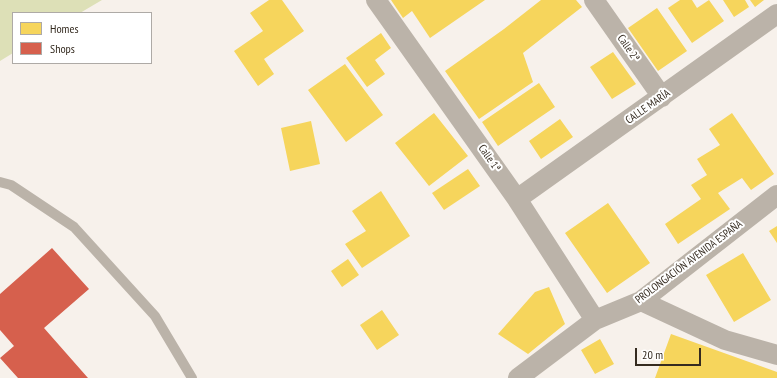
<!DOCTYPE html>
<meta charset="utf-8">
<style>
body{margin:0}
#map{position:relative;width:777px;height:378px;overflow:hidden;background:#f7f1eb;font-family:"PT Sans Narrow",sans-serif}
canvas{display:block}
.legend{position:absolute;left:12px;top:12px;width:140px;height:52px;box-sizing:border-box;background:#fff;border:1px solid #aeaaa6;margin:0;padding:5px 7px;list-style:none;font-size:12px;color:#352b20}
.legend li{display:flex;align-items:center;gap:8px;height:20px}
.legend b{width:20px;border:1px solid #aeaaa6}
.scale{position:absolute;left:635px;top:348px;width:66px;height:18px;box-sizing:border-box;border:2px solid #352b20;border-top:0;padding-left:5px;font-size:12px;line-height:14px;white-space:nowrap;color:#352b20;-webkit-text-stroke:3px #fff;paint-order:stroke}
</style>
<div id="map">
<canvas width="777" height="378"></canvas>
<ul class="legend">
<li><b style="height:11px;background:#f6d55c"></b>Homes</li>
<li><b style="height:11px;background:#d6604d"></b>Shops</li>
</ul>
<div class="scale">20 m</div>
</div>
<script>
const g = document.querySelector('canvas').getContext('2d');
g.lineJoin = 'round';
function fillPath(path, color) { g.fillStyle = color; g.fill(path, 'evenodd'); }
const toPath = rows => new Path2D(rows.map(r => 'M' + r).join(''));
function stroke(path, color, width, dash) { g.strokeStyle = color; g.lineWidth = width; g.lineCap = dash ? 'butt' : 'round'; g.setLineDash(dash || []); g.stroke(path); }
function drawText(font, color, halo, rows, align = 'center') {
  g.font = font + ' "PT Sans Narrow",sans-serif'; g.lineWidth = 4; g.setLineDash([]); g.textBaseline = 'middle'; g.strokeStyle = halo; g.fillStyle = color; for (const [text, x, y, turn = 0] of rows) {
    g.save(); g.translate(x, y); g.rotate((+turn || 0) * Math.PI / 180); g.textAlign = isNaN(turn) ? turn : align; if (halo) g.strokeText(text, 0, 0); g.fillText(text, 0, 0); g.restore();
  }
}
const green = toPath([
 [0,0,102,0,80,13,13,13,13,53,0,61]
]);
const homes = toPath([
 [269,0,282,0,304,31,264,59,274,74,258,86,234,51,263,31,250,13],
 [391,0,485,0,430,38,412,11,403,18],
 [541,0,576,0,582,7,523,53,533,82,479,119,445,71,504,29],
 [680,0,692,0,697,8,709,0,724,21,692,43,668,8],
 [723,0,745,0,749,7,734,17],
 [750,0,764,0,755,7],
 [657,8,687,51,658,71,628,28],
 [381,33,391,48,375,60,385,74,367,87,346,58],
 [613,52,636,84,612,99,590,67],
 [345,64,383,115,346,142,308,90],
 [539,83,555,107,498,146,482,122],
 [434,113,468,156,429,186,395,143],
 [732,113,774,174,751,190,742,178,718,193,730,209,678,244,665,224,701,199,691,185,707,175,697,159,720,145,709,129],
 [560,119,573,137,541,159,529,141],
 [311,121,320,164,290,171,281,128],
 [468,169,480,186,444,210,432,193],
 [381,191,410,236,362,268,345,244,366,231,352,211],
 [608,203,650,263,607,293,565,233],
 [777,226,777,243,769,231],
 [743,253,771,300,734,322,706,275],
 [348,259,359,275,342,287,331,271],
 [549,287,565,324,528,354,498,334,535,292],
 [382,310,399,335,377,350,360,325],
 [671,334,777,372,777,378,655,378],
 [600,339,614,364,595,374,581,350]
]);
const shops = toPath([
 [52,248,89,289,44,328,88,378,18,378,0,358,14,346,0,330,0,294]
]);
const lane = toPath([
 [0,182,11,185,74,227,155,316,192,378]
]);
const street = toPath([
 [376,0,517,199,595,320],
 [594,0,662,97],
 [517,199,777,14],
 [641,301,725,340,777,355],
 [518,378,595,320,641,301,777,195]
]);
const streetNames = [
 ["Calle 2ª",628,48,55],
 ["CALLE MARÍA",648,107,-35],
 ["Calle 1ª",489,158,55],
 ["PROLONGACIÓN AVENIDA ESPAÑA",689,262,-37]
];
fillPath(green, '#dde0b7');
fillPath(homes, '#f6d55c');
fillPath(shops, '#d6604d');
stroke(lane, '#bbb3a9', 10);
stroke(street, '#bbb3a9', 20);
drawText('11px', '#352b20', '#fff', streetNames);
</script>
